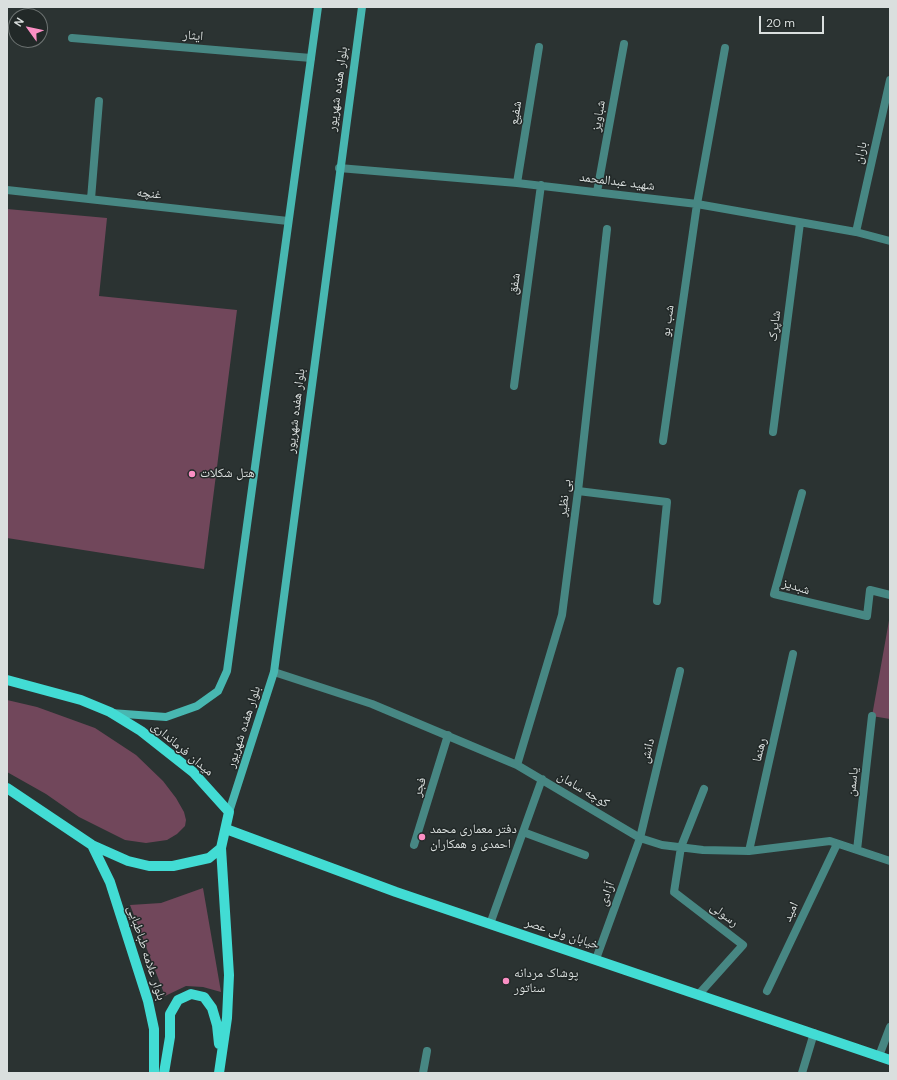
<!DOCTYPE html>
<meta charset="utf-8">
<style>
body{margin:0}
#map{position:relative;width:897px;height:1080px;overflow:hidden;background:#2b3332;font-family:"DM Sans",sans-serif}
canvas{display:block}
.frame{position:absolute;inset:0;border:8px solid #dadfde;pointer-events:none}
.north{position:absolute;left:8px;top:8px;width:40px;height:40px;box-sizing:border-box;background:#222928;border:1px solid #6c7271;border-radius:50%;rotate:303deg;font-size:11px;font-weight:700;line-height:16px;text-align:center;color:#dadfde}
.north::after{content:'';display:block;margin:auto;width:14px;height:18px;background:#fb8fc4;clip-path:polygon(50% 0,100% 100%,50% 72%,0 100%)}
.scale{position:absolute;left:759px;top:16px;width:65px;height:18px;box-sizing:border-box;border:2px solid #dadfde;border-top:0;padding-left:5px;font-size:12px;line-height:14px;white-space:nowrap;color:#dadfde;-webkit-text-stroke:3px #222928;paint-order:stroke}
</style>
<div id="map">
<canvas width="897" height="1080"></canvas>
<div class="frame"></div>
<div class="north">N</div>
<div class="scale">20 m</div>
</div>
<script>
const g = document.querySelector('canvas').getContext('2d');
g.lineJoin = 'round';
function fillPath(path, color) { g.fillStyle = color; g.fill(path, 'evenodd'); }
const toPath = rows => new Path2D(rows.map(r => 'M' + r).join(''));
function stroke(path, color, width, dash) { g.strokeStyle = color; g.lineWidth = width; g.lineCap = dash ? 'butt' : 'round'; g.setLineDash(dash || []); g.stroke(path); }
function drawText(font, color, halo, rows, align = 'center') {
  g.font = font + ' "DM Sans","Noto Naskh Arabic",sans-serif'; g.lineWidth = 3; g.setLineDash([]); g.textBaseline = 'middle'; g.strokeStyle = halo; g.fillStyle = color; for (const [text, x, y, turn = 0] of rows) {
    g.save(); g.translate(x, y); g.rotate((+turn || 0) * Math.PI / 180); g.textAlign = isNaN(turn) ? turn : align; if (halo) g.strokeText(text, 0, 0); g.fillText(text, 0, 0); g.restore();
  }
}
const green = toPath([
 [7,209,107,218,99,296,237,310,204,569,7,538],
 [890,615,890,719,872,716],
 [7,700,37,707,95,728,136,755,163,781,176,798,184,812,186,820,185,826,177,834,167,840,146,843,125,840,79,817,46,794,7,772],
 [203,888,221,992,203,987,186,986,165,996,130,905,161,903]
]);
const street = toPath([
 [72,38,311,58],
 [339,168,517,183,697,204,856,232,890,241],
 [517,183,539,47],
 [7,190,288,221],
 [597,192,624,44],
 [91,199,99,101],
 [856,232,890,80],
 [514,386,541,185],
 [773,432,800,223],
 [663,441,697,204,725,48],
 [578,491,667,502,657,601],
 [802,493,774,594,867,616,870,590,890,595],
 [274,672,372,704,517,765,640,838,662,845,703,850,749,851,830,841,890,861],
 [517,765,562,615,578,491,607,229],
 [523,832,585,855],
 [414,845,448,735],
 [857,850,872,716],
 [749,851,793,654],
 [490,924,542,779],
 [596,959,640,838,680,671],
 [767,991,837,844],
 [699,994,743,945,674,892,681,847,704,789],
 [879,1056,890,1027],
 [423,1073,427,1051],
 [802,1073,814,1033]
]);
const secondary = toPath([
 [111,713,166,717,197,706,218,691,227,671,318,7],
 [229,812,274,672,362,7]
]);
const primary = toPath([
 [7,680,81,700,110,712,141,731,193,772,229,812,221,848,209,858,173,866,149,866,128,861,92,845,7,788],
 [226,829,396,892,890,1060],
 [92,845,110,882,148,1001,154,1029,154,1073],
 [164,1073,170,1037,170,1014,178,1000,191,994,204,997,212,1008,217,1025,219,1044],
 [219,1073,227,1018,229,975,221,848]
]);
const markers = [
 [192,474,4,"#fb8fc4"],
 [422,837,4,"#fb8fc4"],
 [506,981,4,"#fb8fc4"]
];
const streetNames = [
 ["ایثار",193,36,5],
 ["بلوار هفده شهریور",338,89,-82],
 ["شفیع",516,113,-81],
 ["شباویز",599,116,-80],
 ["باران",861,153,-77],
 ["شهید عبدالمحمد",617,182,7],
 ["غنچه",149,194,6],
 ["شفق",515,284,-82],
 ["شب بو",668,321,-82],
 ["شاپرک",775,326,-83],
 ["بلوار هفده شهریور",296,411,-83],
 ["بی نظیر",565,498,-83],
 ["شبدیز",796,587,17],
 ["بلوار هفده شهریور",244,727,-72],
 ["میدان فرمانداری",182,749,40],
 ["رهنما",760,750,-77],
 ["دانش",648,751,-76],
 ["یاسمن",853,782,-84],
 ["فجر",420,787,-73],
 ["کوچه سامان",583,790,31],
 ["آزادی",607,894,-70],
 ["امید",791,912,-65],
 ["رسولی",724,915,37],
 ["خیابان ولی عصر",562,934,18],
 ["بلوار علامه طباطبایی",146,953,72]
];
const poiNames = [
 ["هتل شکلات",200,474],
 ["دفتر معماری محمد",430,830],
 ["احمدی و همکاران",430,845],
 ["پوشاک مردانه",514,974],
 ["سناتور",514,989]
];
fillPath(green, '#71475b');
stroke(street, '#478783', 8);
stroke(secondary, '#48b7b1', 8);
stroke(primary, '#42dcd4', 10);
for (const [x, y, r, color] of markers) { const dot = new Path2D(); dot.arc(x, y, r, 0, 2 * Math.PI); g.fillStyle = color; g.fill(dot); stroke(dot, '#222928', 1.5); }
drawText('13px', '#dadfde', '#222928', streetNames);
drawText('13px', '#dadfde', '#222928', poiNames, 'left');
</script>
